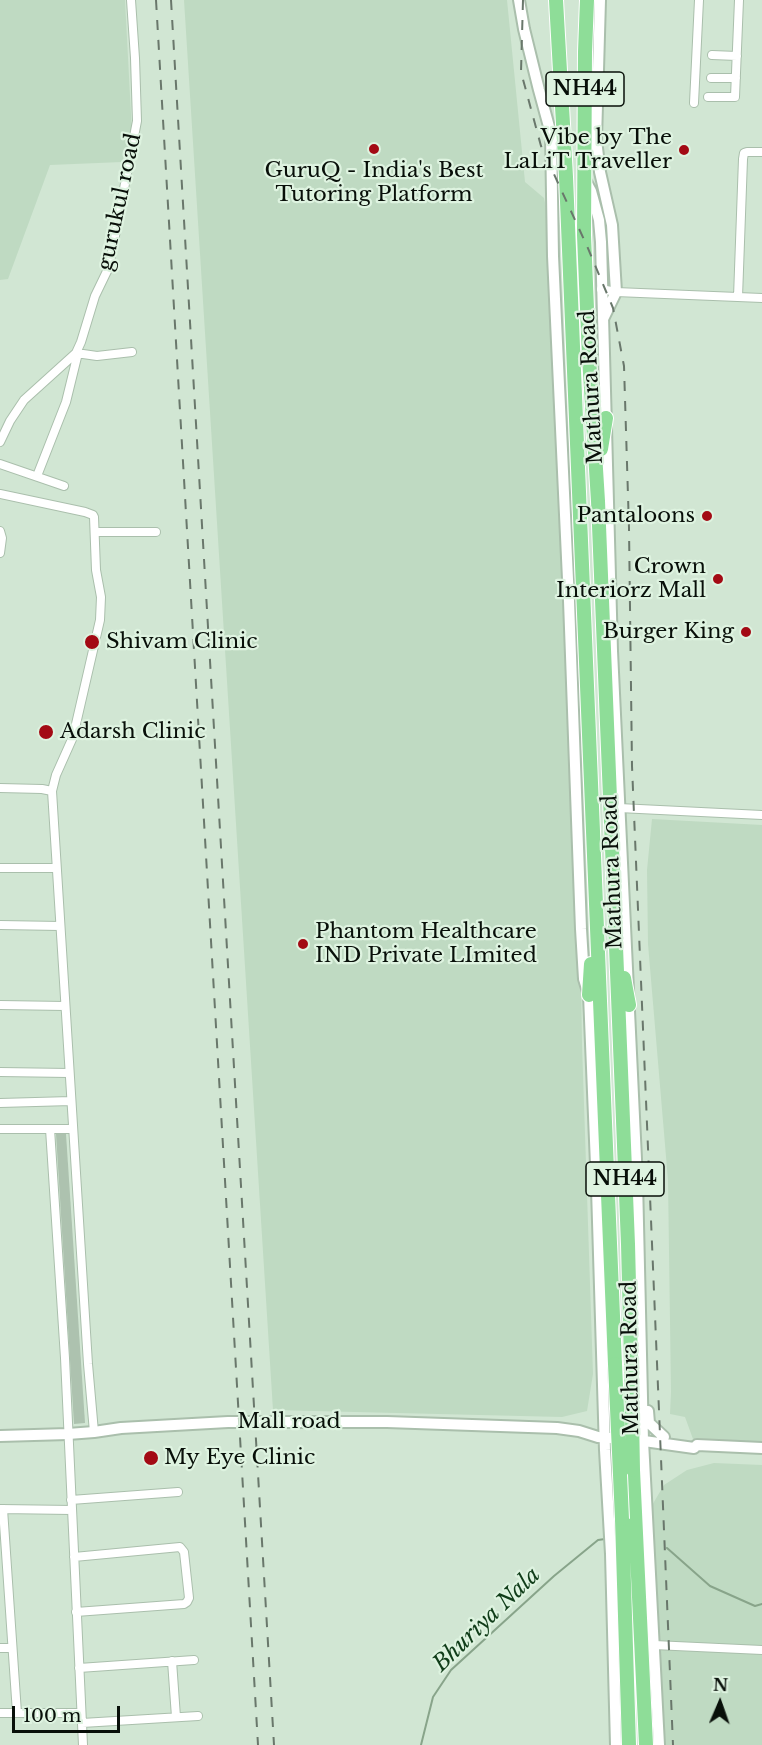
<!DOCTYPE html>
<style>
body{margin:0}
#map{position:relative;width:762px;height:1745px;overflow:hidden;background:#d1e6d3;font-family:"Libre Baskerville",serif}
canvas{display:block}
.north{position:absolute;left:690px;top:1673px;width:60px;height:60px;-webkit-text-stroke:4px #def3e0;paint-order:stroke;rotate:2deg;font-size:16px;font-weight:700;line-height:24px;text-align:center;color:#080f09}
.north::after{content:'';display:block;margin:auto;width:21px;height:27px;background:#080f09;clip-path:polygon(50% 0,100% 100%,50% 72%,0 100%)}
.scale{position:absolute;left:12px;top:1706px;width:108px;height:27px;box-sizing:border-box;border:3px solid #080f09;border-top:0;padding-left:8px;font-size:18px;line-height:21px;white-space:nowrap;color:#080f09;-webkit-text-stroke:4px #def3e0;paint-order:stroke}
</style>
<div id="map">
<canvas width="762" height="1745"></canvas>
<div class="north">N</div>
<div class="scale">100 m</div>
</div>
<script>
const g = document.querySelector('canvas').getContext('2d');
g.lineJoin = 'round';
function fillPath(path, color) { g.fillStyle = color; g.fill(path, 'evenodd'); }
const toPath = rows => new Path2D(rows.map(r => 'M' + r).join(''));
function stroke(path, color, width, dash) { g.strokeStyle = color; g.lineWidth = width; g.lineCap = dash ? 'butt' : 'round'; g.setLineDash(dash || []); g.stroke(path); }
function drawText(font, color, halo, rows, align = 'center') {
  g.font = font + ' "Libre Baskerville",serif'; g.lineWidth = 4.5; g.setLineDash([]); g.textBaseline = 'middle'; g.strokeStyle = halo; g.fillStyle = color; for (const [text, x, y, turn = 0] of rows) {
    g.save(); g.translate(x, y); g.rotate((+turn || 0) * Math.PI / 180); g.textAlign = isNaN(turn) ? turn : align; if (halo) g.strokeText(text, 0, 0); g.fillText(text, 0, 0); g.restore();
  }
}
const built = toPath([
 [0,0,125,0,132,134,122,162,50,165,8,279,0,280],
 [184,0,507,0,525,182,544,198,556,256,576,649,582,1044,593,1374,587,1411,562,1417,273,1410],
 [652,819,762,825,762,1442,693,1439,685,1417,670,1414,671,1392,668,1180,648,944,647,870],
 [714,1463,762,1465,762,1745,656,1745,648,1512,664,1485,687,1470]
]);
const green = toPath([
 [56,1134,66,1134,85,1423,74,1424]
]);
const stream = toPath([
 [667,1548,710,1586,755,1606,762,1604],
 [421,1745,433,1697,451,1670,554,1576,598,1540,605,1539]
]);
const street = toPath([
 [712,55,737,56],
 [711,78,736,78],
 [708,97,735,97,739,0],
 [694,103,699,0],
 [601,289,616,292,762,298],
 [738,297,743,159,744,153,747,152,762,152],
 [76,353,97,356,132,352],
 [0,442,10,421,24,400,76,353,81,342,95,296,109,267,137,121,135,58,131,0],
 [0,464,64,486],
 [37,476,66,402,78,353],
 [0,494,85,512,93,515,94,517,96,570,101,597,100,620,73,737,56,775,52,791,88,1364,94,1432],
 [0,531,2,538,0,553],
 [95,532,156,532],
 [0,788,42,789,52,791],
 [619,808,762,815],
 [0,868,56,868],
 [0,925,60,926],
 [0,1005,65,1006],
 [0,1072,69,1073],
 [0,1103,71,1101],
 [0,1129,73,1129],
 [50,1129,65,1358,83,1745],
 [71,1500,178,1492],
 [0,1509,72,1510],
 [3,1509,17,1713],
 [74,1557,180,1547,184,1552,189,1598,187,1602,184,1604,76,1612],
 [654,1645,762,1650],
 [0,1648,12,1648],
 [172,1661,176,1717],
 [79,1668,194,1660],
 [0,1713,81,1713],
 [82,1723,198,1716]
]);
const secondary = toPath([
 [519,0,524,29,539,90,551,134,555,138],
 [600,0,596,140,600,172,612,225,616,292,603,319],
 [551,134,553,256,569,601,581,929,584,979,589,995,597,1189,605,1450,611,1554,616,1745],
 [584,178,591,191,599,220,601,242,612,651,637,1180,643,1441,659,1745],
 [648,1411,649,1423,664,1437],
 [0,1436,68,1434,94,1432,121,1428,228,1422,387,1422,557,1428,579,1431,598,1437,610,1438],
 [637,1440,694,1448,697,1445,762,1448]
]);
const highway = toPath([
 [556,0,566,177,615,1364],
 [587,0,585,52,584,235,589,357,598,501,628,1244,631,1364],
 [601,449,606,418],
 [624,978,629,1005],
 [589,995,591,964],
 [633,1470,646,1745],
 [622,1519,629,1745]
]);
const rail = toPath([
 [156,0,258,1745],
 [171,0,274,1745],
 [523,0,521,72,541,146,587,246,613,308,624,366,629,528,632,766,673,1745]
]);
const highwayBridge = toPath([
 [615,1364,622,1519],
 [631,1364,633,1470]
]);
const markers = [
 [374,149,6,"#a30a14"],
 [684,150,6,"#a30a14"],
 [707,516,6,"#a30a14"],
 [718,579,6,"#a30a14"],
 [746,632,6,"#a30a14"],
 [92,642,8,"#a30a14"],
 [46,732,8,"#a30a14"],
 [303,944,6,"#a30a14"],
 [151,1458,8,"#a30a14"]
];
const shields = [
 [585,89,78],
 [625,1179,78]
];
const shieldNames = [
 ["NH44",585,89],
 ["NH44",625,1179]
];
const poiNames = [
 ["Vibe by The",672,138],
 ["LaLiT Traveller",672,162],
 ["GuruQ - India's Best",374,171,"center"],
 ["Tutoring Platform",374,195,"center"],
 ["Pantaloons",695,516],
 ["Crown",706,567],
 ["Interiorz Mall",706,591],
 ["Burger King",734,632],
 ["Shivam Clinic",106,642,"left"],
 ["Adarsh Clinic",60,732,"left"],
 ["Phantom Healthcare",315,932,"left"],
 ["IND Private LImited",315,956,"left"],
 ["My Eye Clinic",164,1458,"left"]
];
const streetNames = [
 ["gurukul road",120,202,-78],
 ["Mathura Road",592,387,-93],
 ["Mathura Road",613,872,-92],
 ["Mathura Road",631,1358,-91],
 ["Mall road",289,1422]
];
const waterNames = [
 ["Bhuriya Nala",487,1620,-44]
];
fillPath(built, '#bfdac2');
fillPath(green, '#adc2af');
stroke(stream, '#88a48a', 2);
stroke(street, '#aabfac', 10);
stroke(secondary, '#aabfac', 14);
stroke(highway, '#fff', 16);
stroke(street, '#fff', 8);
stroke(secondary, '#fff', 10);
stroke(highway, '#8edd98', 14);
stroke(rail, '#69776b', 2, [10, 10]);
stroke(highwayBridge, '#fff', 16, []);
stroke(highwayBridge, '#8edd98', 14);
for (const [x, y, r, color] of markers) { const dot = new Path2D(); dot.arc(x, y, r, 0, 2 * Math.PI); g.fillStyle = color; g.fill(dot); stroke(dot, '#def3e0', 2); }
for (const [x, y, w] of shields) { const box = new Path2D(); box.roundRect(x - w / 2, y - 17, w, 34, 4.5); g.fillStyle = '#def3e0'; g.fill(box); stroke(box, '#080f09', 1.5); }
drawText('bold 20px', '#080f09', null, shieldNames);
drawText('21px', '#080f09', '#def3e0', poiNames, 'right');
drawText('21px', '#080f09', '#def3e0', streetNames);
drawText('italic 22px', '#103d19', '#def3e0', waterNames);
</script>
